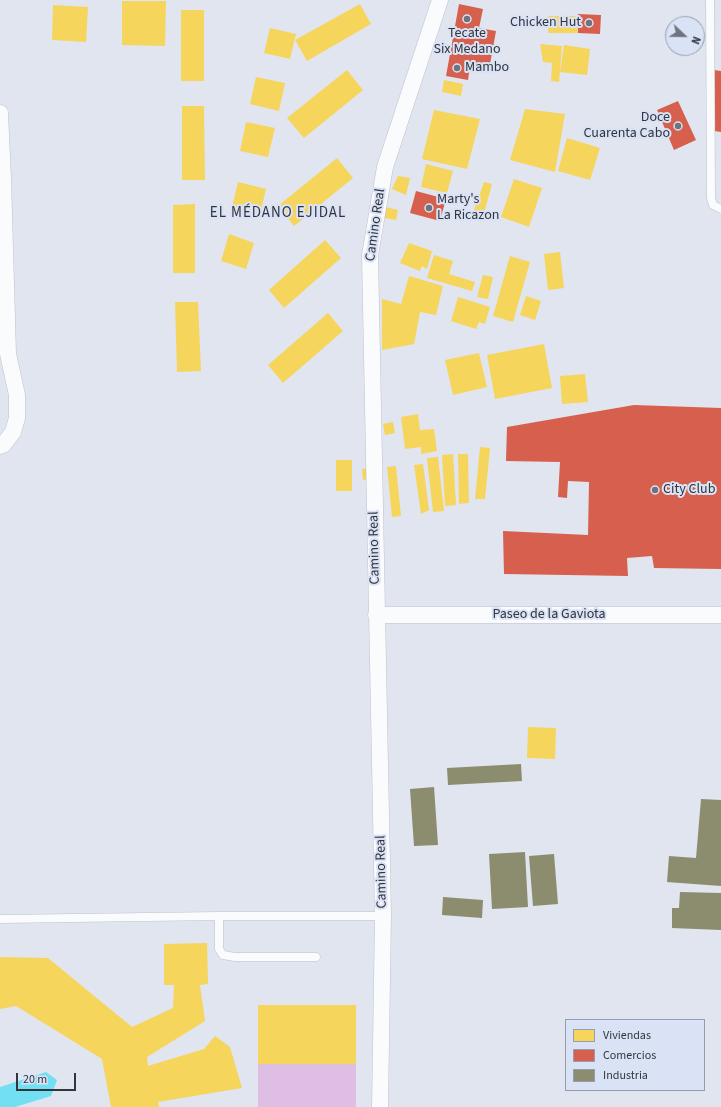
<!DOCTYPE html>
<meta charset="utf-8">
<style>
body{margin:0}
#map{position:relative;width:721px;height:1107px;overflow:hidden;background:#e0e5f0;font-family:"Source Sans 3",sans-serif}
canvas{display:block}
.legend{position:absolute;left:565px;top:1019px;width:140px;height:72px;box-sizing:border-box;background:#dae2f6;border:1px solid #979dac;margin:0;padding:5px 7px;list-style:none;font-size:12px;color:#32353c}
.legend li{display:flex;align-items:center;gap:8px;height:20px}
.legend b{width:20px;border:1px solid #979dac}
.north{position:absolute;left:665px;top:16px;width:40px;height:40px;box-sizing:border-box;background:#dae2f6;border:1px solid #979dac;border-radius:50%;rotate:112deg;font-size:11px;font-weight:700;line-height:16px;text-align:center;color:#32353c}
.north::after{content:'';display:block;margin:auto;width:14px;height:18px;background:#6f737b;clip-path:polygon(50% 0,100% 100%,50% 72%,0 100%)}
.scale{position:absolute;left:16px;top:1073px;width:60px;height:18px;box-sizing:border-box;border:2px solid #32353c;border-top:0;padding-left:5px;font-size:12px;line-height:14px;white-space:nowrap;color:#32353c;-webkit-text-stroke:3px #dae2f6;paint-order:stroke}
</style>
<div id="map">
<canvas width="721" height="1107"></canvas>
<ul class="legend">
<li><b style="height:11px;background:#f6d55c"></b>Viviendas</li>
<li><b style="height:11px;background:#d6604d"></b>Comercios</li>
<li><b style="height:11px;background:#8c8c6e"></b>Industria</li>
</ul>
<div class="north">N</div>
<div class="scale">20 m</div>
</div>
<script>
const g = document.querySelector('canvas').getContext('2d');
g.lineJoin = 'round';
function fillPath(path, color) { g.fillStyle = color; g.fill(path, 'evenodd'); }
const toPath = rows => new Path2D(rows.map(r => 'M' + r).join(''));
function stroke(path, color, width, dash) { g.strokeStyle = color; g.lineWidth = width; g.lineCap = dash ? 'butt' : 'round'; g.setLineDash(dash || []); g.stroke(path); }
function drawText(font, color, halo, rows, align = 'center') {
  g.font = font + ' "Source Sans 3",sans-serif'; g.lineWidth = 4; g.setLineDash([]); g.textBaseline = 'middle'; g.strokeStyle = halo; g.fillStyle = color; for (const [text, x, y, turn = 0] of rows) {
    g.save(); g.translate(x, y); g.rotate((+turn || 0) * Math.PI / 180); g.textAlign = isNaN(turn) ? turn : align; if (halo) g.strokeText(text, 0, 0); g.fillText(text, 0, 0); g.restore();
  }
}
const green = toPath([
 [258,1064,356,1064,356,1107,258,1107]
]);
const water = toPath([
 [46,1072,57,1080,51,1096,15,1107,0,1107,0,1087]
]);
const homes = toPath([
 [122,1,166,1,165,46,122,45],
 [360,4,371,24,307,61,295,40],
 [53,5,88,7,86,42,52,40],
 [181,10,204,10,204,81,181,81],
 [548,16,576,16,578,33,548,33],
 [270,28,296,34,290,59,264,53],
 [540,44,562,46,559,82,551,81,552,63,543,62],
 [564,45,590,49,587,75,560,72],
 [347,70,363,90,304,138,287,118],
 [256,77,285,83,279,111,250,104],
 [444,80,463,84,461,96,442,92],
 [182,106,204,106,205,180,182,180],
 [525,109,565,114,555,172,510,160],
 [434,110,480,119,467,169,422,159],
 [246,122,275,128,268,157,240,151],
 [567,138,600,148,590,180,558,171],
 [337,158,353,178,294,226,278,206],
 [426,164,453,171,447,193,421,187],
 [398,176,410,178,406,195,392,189],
 [514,179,542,188,529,227,501,217],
 [238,182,266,189,259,218,231,211],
 [484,182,492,184,484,213,473,213],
 [195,204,195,273,173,273,173,205],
 [386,207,398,210,396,220,384,218],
 [229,234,254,243,246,269,221,261],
 [325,240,341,258,284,308,269,290],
 [409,243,432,251,427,269,422,266,420,271,400,263],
 [560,252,564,288,548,290,544,254],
 [434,255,453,261,449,274,475,282,472,291,427,278],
 [510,256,530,262,513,322,493,316],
 [483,275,493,277,488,299,477,297],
 [409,276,443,286,436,315,420,312,414,344,382,350,382,299,401,304],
 [526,296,541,301,535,320,520,315],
 [458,297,490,307,485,324,479,322,476,329,451,321],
 [175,302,198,302,201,371,177,372],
 [328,313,343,331,283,383,268,365],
 [544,344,552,388,495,399,487,355],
 [479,353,487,387,453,395,445,360],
 [585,374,588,402,562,404,560,376],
 [418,414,420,430,434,429,437,451,421,454,421,447,405,449,401,417],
 [393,422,395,433,385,435,383,424],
 [480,447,490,448,485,499,475,499],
 [453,454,456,505,445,506,442,455],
 [458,454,468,454,469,503,459,504],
 [438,457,444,511,433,512,427,458],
 [336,460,352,460,352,491,336,491],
 [423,464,429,510,421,514,414,465],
 [396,466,401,516,392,517,387,467],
 [371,468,372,479,363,480,362,469],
 [528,727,556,728,555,759,527,758],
 [207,943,208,984,200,985,205,1021,147,1057,148,1066,204,1049,215,1036,230,1047,242,1088,158,1102,159,1107,111,1107,102,1059,16,1006,0,1009,0,957,48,958,132,1027,173,1008,174,985,164,985,164,944],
 [258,1005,356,1005,356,1064,258,1064]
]);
const shops = toPath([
 [459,4,483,9,479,28,496,31,489,70,470,66,468,80,446,76],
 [578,14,601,15,600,34,578,33],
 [714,70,721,71,721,132,714,131],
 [678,101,696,140,674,150,657,110],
 [416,191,446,199,440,221,410,213],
 [634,405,721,408,721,569,654,568,652,556,627,558,628,576,504,574,503,531,588,535,589,482,568,481,567,498,558,497,560,462,506,461,507,427]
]);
const industry = toPath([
 [521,764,522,781,448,785,447,768],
 [434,787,438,845,414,846,410,789],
 [701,799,721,800,721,886,667,882,669,856,696,858],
 [525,852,528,907,492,909,489,854],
 [554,854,558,904,533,906,529,856],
 [680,892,721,893,721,930,672,928,672,908,679,908],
 [443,897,483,900,482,918,442,915]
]);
const service = toPath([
 [710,0,711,198,713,205,721,209],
 [219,916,219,949,223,955,235,957,316,957],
 [0,919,219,916,383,916]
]);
const minor = toPath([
 [0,113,3,178,8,354,17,395,17,418,13,432,3,445,0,446],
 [376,615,721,615],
 [380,1107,383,916,370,255,385,167,440,0]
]);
const markers = [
 [467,19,4,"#6f737b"],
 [589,23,4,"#6f737b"],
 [457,68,4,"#6f737b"],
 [678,126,4,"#6f737b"],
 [429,208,4,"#6f737b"],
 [655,490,4,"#6f737b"]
];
const poiNames = [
 ["Chicken Hut",581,23,"right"],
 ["Tecate",467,34,"center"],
 ["Six Medano",467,50,"center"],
 ["Mambo",465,68],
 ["Doce",670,118,"right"],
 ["Cuarenta Cabo",670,134,"right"],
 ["Marty's",437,200],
 ["La Ricazon",437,216],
 ["City Club",663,490]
];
const streetNames = [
 ["Camino Real",376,225,-82],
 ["Camino Real",375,548,-91],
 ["Paseo de la Gaviota",549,615],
 ["Camino Real",382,872,-91]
];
const neighbourhoodNames = [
 ["EL MÉDANO EJIDAL",278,214]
];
fillPath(green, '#dfbee3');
fillPath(water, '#72e0f2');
fillPath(homes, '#f6d55c');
fillPath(shops, '#d6604d');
fillPath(industry, '#8c8c6e');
stroke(service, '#bec2cb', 9);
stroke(minor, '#bec2cb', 17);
stroke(service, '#fafbfd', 8);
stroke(minor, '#fafbfd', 16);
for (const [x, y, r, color] of markers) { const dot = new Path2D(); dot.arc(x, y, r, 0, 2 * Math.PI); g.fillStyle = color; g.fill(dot); stroke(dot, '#dae2f6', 1.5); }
drawText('14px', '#32353c', '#dae2f6', poiNames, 'left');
drawText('14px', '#32353c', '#dae2f6', streetNames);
g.letterSpacing = '1px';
drawText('15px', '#32353c', '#dae2f6', neighbourhoodNames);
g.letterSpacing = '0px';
</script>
